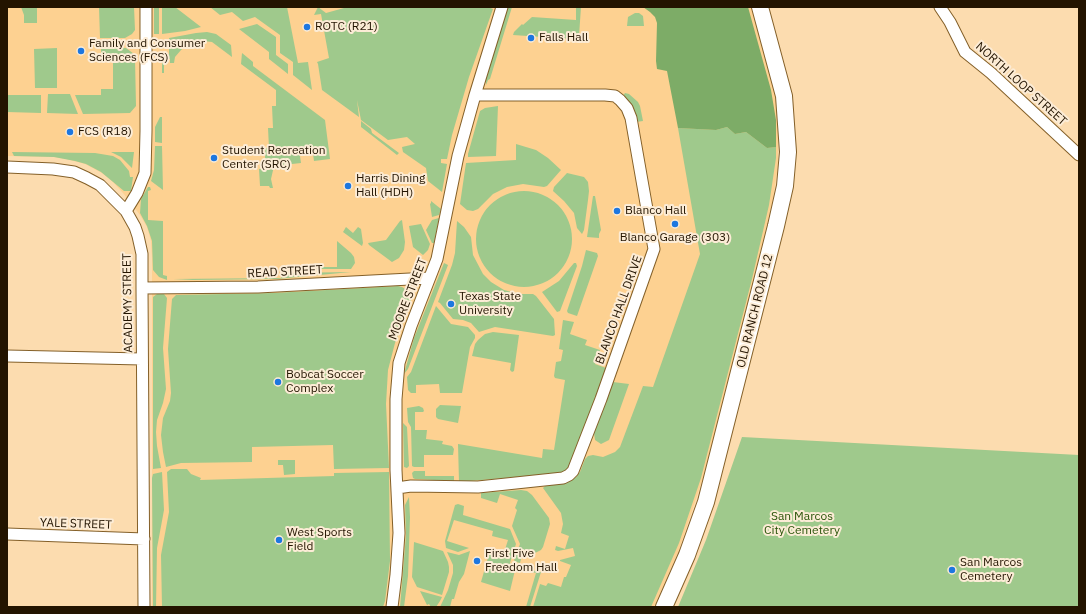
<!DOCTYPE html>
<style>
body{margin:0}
#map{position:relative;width:1086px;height:614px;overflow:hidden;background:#fcdcaf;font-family:"IBM Plex Sans",sans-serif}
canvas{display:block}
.frame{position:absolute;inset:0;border:8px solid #231400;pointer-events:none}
</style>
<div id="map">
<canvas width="1086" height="614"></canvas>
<div class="frame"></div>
</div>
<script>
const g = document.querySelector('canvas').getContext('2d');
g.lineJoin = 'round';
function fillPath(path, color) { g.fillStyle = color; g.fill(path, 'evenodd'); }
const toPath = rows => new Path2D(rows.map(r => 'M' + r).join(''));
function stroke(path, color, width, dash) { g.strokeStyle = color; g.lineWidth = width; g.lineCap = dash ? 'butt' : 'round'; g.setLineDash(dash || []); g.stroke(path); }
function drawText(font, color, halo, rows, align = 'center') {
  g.font = font + ' "IBM Plex Sans",sans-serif'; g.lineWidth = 4; g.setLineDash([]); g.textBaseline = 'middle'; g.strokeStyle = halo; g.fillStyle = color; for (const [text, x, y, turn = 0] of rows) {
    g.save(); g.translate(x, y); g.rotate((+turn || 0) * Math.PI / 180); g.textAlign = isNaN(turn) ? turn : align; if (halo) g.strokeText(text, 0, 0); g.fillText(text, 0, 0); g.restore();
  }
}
const built = toPath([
 [7,7,751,7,774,88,778,120,778,167,772,204,731,372,703,478,679,550,654,607,152,607,152,258,151,241,147,227,140,215,123,193,112,181,102,173,85,164,66,159,54,157,7,156]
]);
const green = toPath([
 [21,7,61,7,37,7,37,23,24,23,24,15],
 [99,7,134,7,135,30,132,34,125,38,100,38],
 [154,7,159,7,159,34,154,34],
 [162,7,175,7,201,27,185,31,162,34],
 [210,7,287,7,298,63,308,62,312,90,293,75,293,62,280,53,280,35,255,17,243,21,232,12,220,15],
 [318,7,326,13,344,8,345,7,488,7,493,9,469,77,452,135,447,159,441,159,441,163,447,164,442,192,428,181,426,168,403,152,402,147,415,144,407,137,388,140,361,120,357,100,359,117,322,90,318,64,317,62,329,58,321,14,314,15],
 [508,7,512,7,490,79,488,80,486,85,486,76],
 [576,7,581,7,579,36,573,35,572,39,513,35,514,32,522,24,523,25,532,17,576,20],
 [635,13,639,13,643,16,644,26,627,26,628,17],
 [257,24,276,37,276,55,288,64,288,74,269,59,269,52,239,29],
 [207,32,216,34,231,45,232,57,212,42,203,41,195,42,187,45,181,50,175,57,174,63,170,63,170,59,164,59,164,73,162,73,162,55,169,54,169,38,196,33],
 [101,47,126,48,134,54,135,59,136,106,130,113,83,114,75,95,101,95,101,89,113,89,113,54,101,54],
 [57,48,57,88,35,88,34,49],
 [242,53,253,62,253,66,325,120,330,159,314,161,313,154,300,156,301,163,274,166,271,179,273,188,270,188,269,186,260,186,259,169,265,168,265,148,269,148,268,128,273,128,272,106,276,106,276,90,241,64],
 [625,93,629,94,638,102,640,106,643,121,636,122,623,96],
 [48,94,70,94,78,114,47,113],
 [7,95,41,95,41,113,7,112],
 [498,106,496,156,468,157,468,154,480,111,485,108],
 [160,117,162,117,162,143,155,142,155,127],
 [361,121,371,129,372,133,399,153,397,155,361,127],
 [727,127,735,134,746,132,767,148,776,147,776,158,769,205,752,279,701,478,679,543,651,607,533,607,540,584,546,586,548,583,561,587,564,577,566,577,571,565,560,561,560,560,575,556,573,548,558,551,555,550,556,546,565,549,569,536,561,533,563,524,561,513,543,488,545,486,567,483,576,477,580,472,585,459,588,456,593,455,603,457,615,452,620,447,643,386,653,387,700,254,678,128,716,130],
 [516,144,536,150,548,158,561,170,547,186,544,187,523,184,507,187,493,194,478,209,473,211,467,210,460,204,466,163,516,160],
 [155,146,162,146,163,190,151,181,154,170],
 [12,152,95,153,113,156,120,160,129,171,130,177,133,177,131,191,124,191,101,172,86,164,75,161,54,157,14,156],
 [111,152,134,152,132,168,121,157],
 [567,173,584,177,588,182,589,191,588,200,584,230,582,234,577,228,574,213,564,201,553,191,554,187],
 [148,187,150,187,151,190,148,191,148,220,163,221,163,275,167,276,167,280,159,277,153,270,152,241,147,226,140,213,141,199],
 '476 239a48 48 0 1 1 96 0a48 48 0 1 1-96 0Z',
 [593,196,595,196,601,230,599,234,599,238,587,237],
 [431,201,441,209,439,215,432,217,430,204,431,203],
 [439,218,434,243,432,243,426,230,432,220],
 [402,220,405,242,404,250,399,258,392,262,369,245,368,243,386,240,400,221],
 [457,221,464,227,471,237,473,255,483,274,491,282,504,290,519,294,533,294,536,296,554,319,555,335,553,336,495,327,479,332,471,323,463,320,453,319,440,303,438,302,452,265,455,253],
 [421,224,430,244,428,250,423,255,413,247,409,226],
 [346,227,353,233,358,227,361,229,363,243,362,246,343,232],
 [337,241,351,253,354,257,355,263,351,269,311,269,311,267,337,267],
 [586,250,597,253,598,256,577,316,568,313,567,311,582,266],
 [444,263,448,265,408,369,404,374,414,338],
 [574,263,576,263,577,266,560,311,557,312,542,292,559,281],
 [351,272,277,279,193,280,173,279,281,278,282,276,287,276,287,273],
 [398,286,402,287,407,290,411,296,411,302,395,343,388,370,386,404,389,468,334,469,333,445,252,447,252,462,181,463,166,467,163,452,161,435,163,418,170,401,171,393,168,349,172,299,176,295,273,293],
 [162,293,164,294,167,298,163,348,166,389,163,403,157,420,156,432,157,446,161,468,153,469,153,297,157,294],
 [436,306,451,324,468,327,475,335,475,338,470,347,462,393,440,393,439,384,416,385,416,393,411,393,408,390,407,377,411,372],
 [563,320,574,322,570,334,587,340,585,345,600,350,595,364,606,368,570,467,562,473,459,482,458,444,542,458,543,449,554,450,565,380,555,378,554,376,556,362,561,361,563,350,559,349],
 [493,332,519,335,514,371,512,372,510,370,511,363,472,356,475,344,478,340,485,334],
 [613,382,629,384,609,440,601,444,595,440,594,433],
 [440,405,461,406,458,423,438,419,436,417,436,409],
 [419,406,423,408,424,411,423,412,415,412,415,430,427,430,426,439,443,441,442,444,452,446,454,449,453,455,424,455,424,467,414,467,412,466,411,427,408,422,407,408],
 [403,423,407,427,409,466,407,468,404,467],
 [742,437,1079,455,1079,607,678,607,706,540],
 [278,460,295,460,295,474,284,475,283,465,278,465],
 [171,469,187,469,191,474,201,478,200,480,334,476,334,473,389,472,390,561,385,601,383,607,162,607,161,555,169,512,167,472],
 [414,471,425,471,425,476,454,476,454,481,415,479,413,478,412,473],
 [162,472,164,510,157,548,156,607,153,607,152,478,153,474],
 [521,490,527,491,532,495,549,518,550,524,543,547,541,550,535,553,523,551,520,563,516,562,514,560,520,544,512,526,517,510,515,508,518,500,500,494,497,503,481,498,481,493],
 [409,497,410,517,408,576,404,607,400,607,406,535,405,505],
 [458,504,464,506,463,515,510,529,516,544,510,563,516,566,510,591,481,582,489,554,502,559,508,540,492,536,493,531,454,520,447,541,469,548,458,552,446,548,445,541,455,505],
 [414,542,443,551,448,562,449,567,449,572,442,595,417,587,412,577],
 [470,551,464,574,459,582,454,599,452,599,450,607,440,607,448,590,453,573,453,565,447,552,459,555],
 [527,569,541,572,530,607,526,607,536,573,527,571],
 [420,591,442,597,440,601,436,607,431,607,429,604,427,605]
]);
const forest = toPath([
 [643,7,748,7,771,90,776,120,776,147,767,148,746,132,735,134,727,127,716,130,678,128,667,71,657,69,656,61,657,23,655,17,650,12]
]);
const street = toPath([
 [940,7,950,22,965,52,991,73,1079,155],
 [7,167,53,169,74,172,87,178,100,185,126,211,135,227,138,236,142,254,142,288,144,607],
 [126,211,137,193,145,173,146,131,146,7],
 [142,288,258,287,429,278],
 [7,356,142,359],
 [397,488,411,486,478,487,563,478,569,475,573,471,601,399,654,249,631,118,627,108,620,100,615,96,605,95,475,95],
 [7,534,144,539],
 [392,607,396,575,399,533,396,470,396,399,399,363,411,326,437,259,458,156,475,95,502,7]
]);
const secondary = toPath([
 [664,607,687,555,706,502,776,226,785,186,788,152,784,96,760,7]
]);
const markers = [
 [307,27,4,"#1d77e0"],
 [531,38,4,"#1d77e0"],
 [81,51,4,"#1d77e0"],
 [70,132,4,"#1d77e0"],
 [214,158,4,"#1d77e0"],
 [348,186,4,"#1d77e0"],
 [617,211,4,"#1d77e0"],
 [675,224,4,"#1d77e0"],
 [451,304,4,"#1d77e0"],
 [278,382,4,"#1d77e0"],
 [279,540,4,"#1d77e0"],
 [477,561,4,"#1d77e0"],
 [952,570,4,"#1d77e0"]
];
const poiNames = [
 ["ROTC (R21)",315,27],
 ["Falls Hall",539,38],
 ["Family and Consumer",89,44],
 ["Sciences (FCS)",89,58],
 ["FCS (R18)",78,132],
 ["Student Recreation",222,151],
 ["Center (SRC)",222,165],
 ["Harris Dining",356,179],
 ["Hall (HDH)",356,193],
 ["Blanco Hall",625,211],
 ["Blanco Garage (303)",675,238,"center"],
 ["Texas State",459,297],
 ["University",459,311],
 ["Bobcat Soccer",286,375],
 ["Complex",286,389],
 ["West Sports",287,533],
 ["Field",287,547],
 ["First Five",485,554],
 ["Freedom Hall",485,568],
 ["San Marcos",960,563],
 ["Cemetery",960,577]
];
const streetNames = [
 ["NORTH LOOP STREET",1021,84,42],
 ["READ STREET",285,272,-3],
 ["MOORE STREET",408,299,-69],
 ["ACADEMY STREET",128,303,-91],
 ["BLANCO HALL DRIVE",619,310,-70],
 ["OLD RANCH ROAD 12",755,311,-76],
 ["YALE STREET",76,524,2]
];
const parkNames = [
 ["San Marcos",802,517],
 ["City Cemetery",802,531]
];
fillPath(built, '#fdd191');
fillPath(green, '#9fc98c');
fillPath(forest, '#7dac67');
stroke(street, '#846029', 13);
stroke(secondary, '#846029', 18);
stroke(street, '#fff', 11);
stroke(secondary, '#fff', 16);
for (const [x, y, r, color] of markers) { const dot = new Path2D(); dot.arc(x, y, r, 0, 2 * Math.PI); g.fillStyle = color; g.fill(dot); stroke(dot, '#fcecd6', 1.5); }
drawText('12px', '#231400', '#fcecd6', poiNames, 'left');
drawText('12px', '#231400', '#fcecd6', streetNames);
drawText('12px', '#275207', '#fcecd6', parkNames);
</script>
